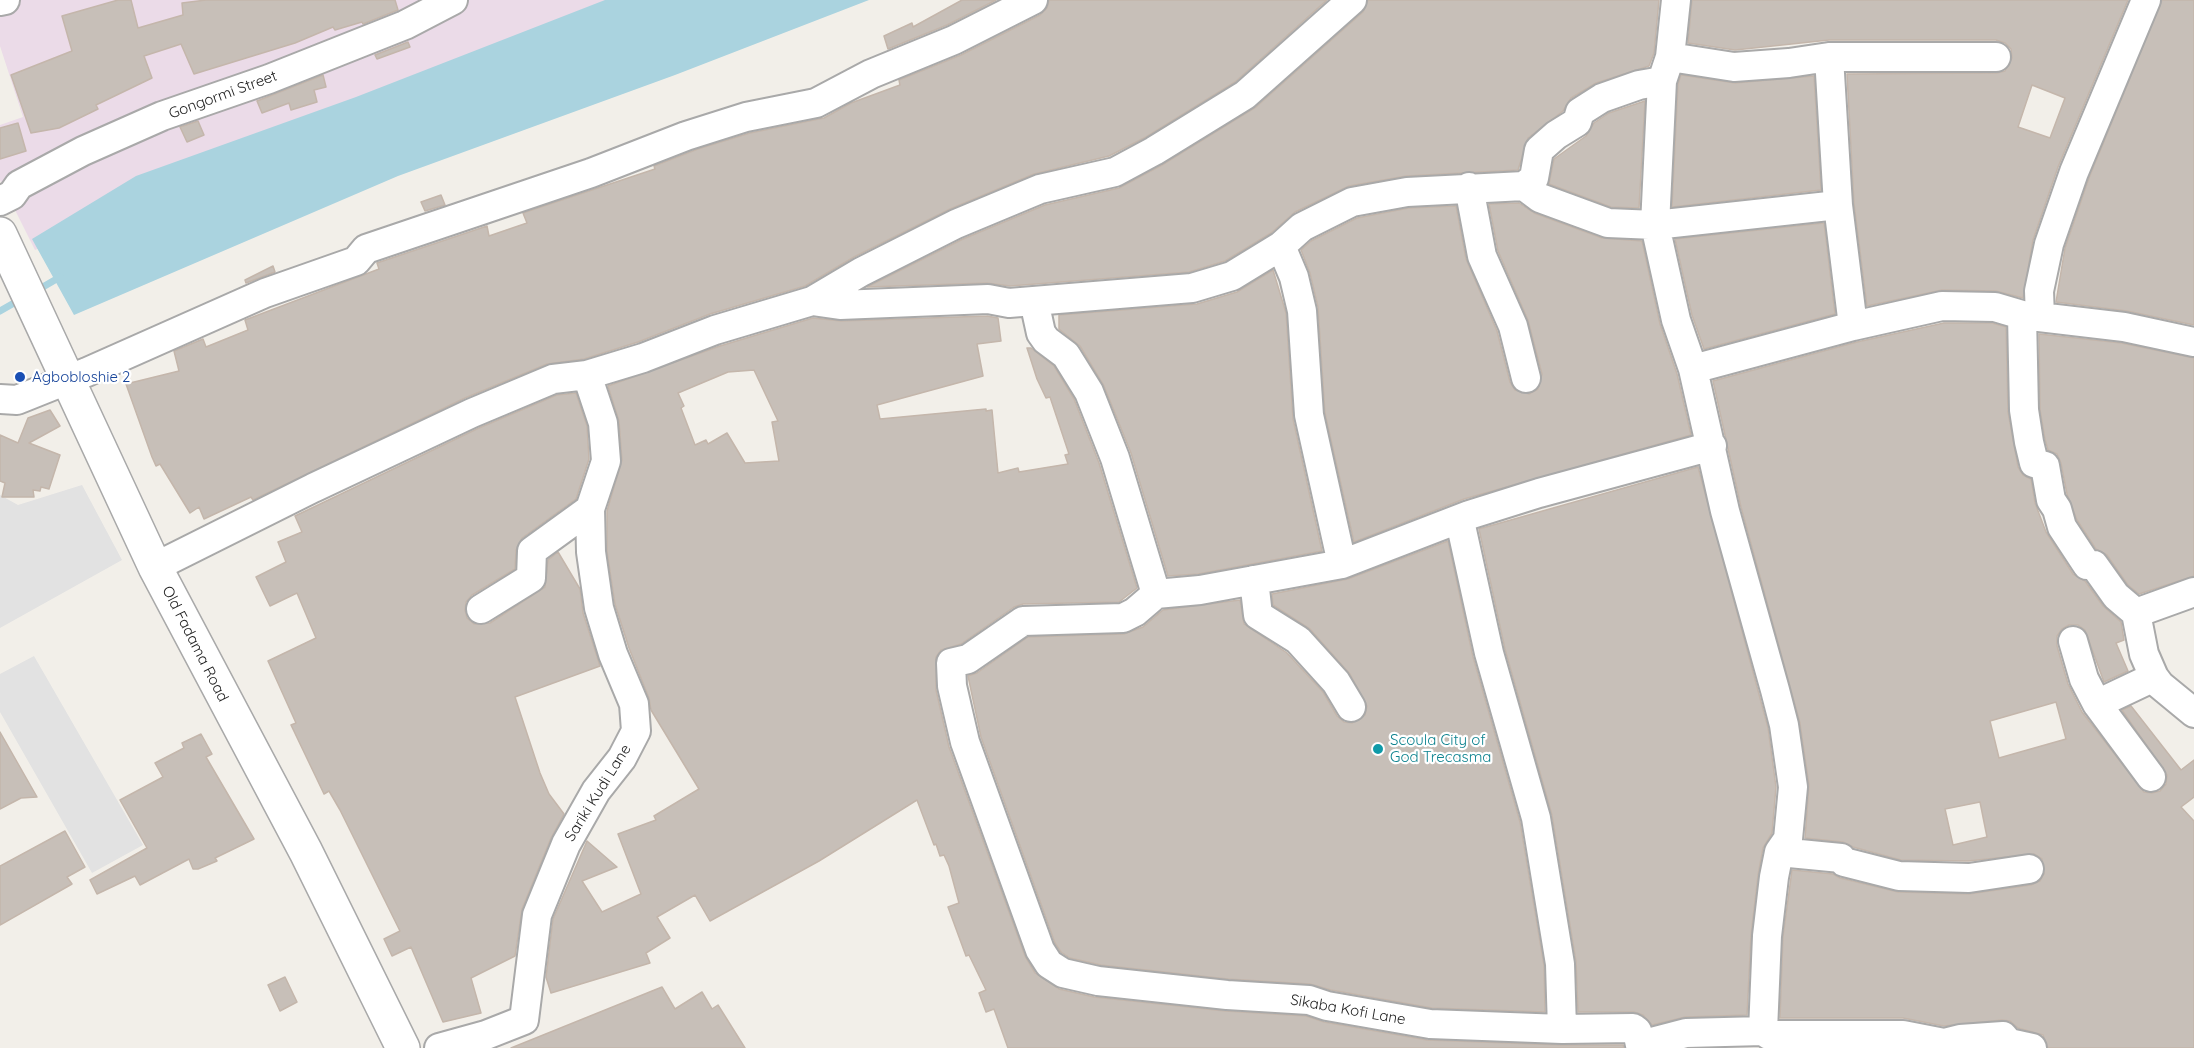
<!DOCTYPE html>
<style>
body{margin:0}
canvas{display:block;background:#f2efe9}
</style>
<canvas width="2194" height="1048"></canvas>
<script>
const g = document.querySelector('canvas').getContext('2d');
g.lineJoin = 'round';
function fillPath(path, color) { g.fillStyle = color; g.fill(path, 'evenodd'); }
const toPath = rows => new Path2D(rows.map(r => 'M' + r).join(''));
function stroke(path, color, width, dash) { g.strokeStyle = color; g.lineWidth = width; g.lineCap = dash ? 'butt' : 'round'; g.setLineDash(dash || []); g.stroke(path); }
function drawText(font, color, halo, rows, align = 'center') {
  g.font = font + ' Quicksand,sans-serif'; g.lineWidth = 4.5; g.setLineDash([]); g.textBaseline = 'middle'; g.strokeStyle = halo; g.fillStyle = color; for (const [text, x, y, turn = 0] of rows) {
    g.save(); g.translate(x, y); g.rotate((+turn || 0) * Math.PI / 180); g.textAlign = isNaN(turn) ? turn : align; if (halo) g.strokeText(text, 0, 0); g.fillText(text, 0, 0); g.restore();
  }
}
const industrial = toPath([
 [0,0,624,0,379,95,35,250,0,180,0,125,23,117,0,46]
]);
const parking = toPath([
 [82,485,122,560,0,628,0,495,18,505],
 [34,656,143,845,92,873,0,712,0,674]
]);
const water = toPath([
 [605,0,869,0,675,75,398,176,74,315,32,239,136,176,356,97]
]);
const stream = toPath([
 [36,291,60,277],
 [0,311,21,299]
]);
const building = toPath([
 [118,0,131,0,138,28,183,15,182,3,206,0,395,0,398,10,363,24,362,22,335,30,333,27,295,43,194,74,181,44,144,56,152,78,96,105,98,109,59,128,31,133,11,75,72,51,62,16,118,0],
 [962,0,996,0,947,25,888,49,884,36,912,23,913,27,962,0],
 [1049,0,1327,0,1235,82,1146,137,1109,156,1034,174,950,209,854,257,805,286,710,314,638,342,584,359,547,364,465,398,253,500,251,497,204,519,199,507,190,513,160,464,156,466,152,457,126,384,179,371,174,351,203,339,206,347,248,330,245,320,379,269,377,263,487,226,489,236,527,223,523,213,655,169,654,166,698,149,750,133,824,118,851,103,900,85,899,80,961,55,1040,15,1047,8,1049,0],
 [1368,0,1659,0,1654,53,1649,66,1596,83,1571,98,1563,111,1528,138,1518,170,1406,176,1349,186,1295,212,1271,233,1225,261,1189,272,1010,286,987,283,867,287,963,239,1045,205,1119,188,1162,165,1256,107,1363,12,1368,0],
 [1692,0,2128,0,2058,167,2033,240,2023,298,1996,291,1942,290,1867,306,1854,203,1847,74,1997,73,2005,71,2012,58,2011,49,2005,43,1996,40,1829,40,1735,50,1688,43,1692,0],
 [2032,85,2065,98,2050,138,2018,127,2032,85],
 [2162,0,2194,0,2194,325,2127,311,2056,302,2065,248,2089,178,2162,0],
 [408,42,410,47,377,59,375,55,408,42],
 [323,75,326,87,314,90,317,102,291,110,289,103,262,113,257,101,323,75],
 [1681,75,1735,83,1814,76,1821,190,1672,207,1678,84,1681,75],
 [1645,101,1639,208,1611,207,1549,184,1554,159,1586,136,1594,123,1609,113,1645,101],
 [198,121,204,135,187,142,180,127,198,121],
 [18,123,26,151,0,159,0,128,18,123],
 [441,195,445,205,425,211,421,202,441,195],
 [1519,203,1534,213,1602,238,1642,241,1660,324,1677,374,1691,435,1464,499,1354,542,1325,413,1318,307,1310,273,1301,250,1311,241,1357,218,1409,208,1456,206,1466,259,1497,331,1510,382,1515,390,1529,394,1538,389,1542,374,1528,320,1498,251,1489,204,1519,203],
 [1824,223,1835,314,1704,349,1692,315,1675,239,1824,223],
 [273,266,275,272,246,283,245,280,273,266],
 [1273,270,1286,313,1293,419,1322,551,1198,574,1168,576,1131,453,1104,386,1080,346,1059,329,1059,315,1197,304,1237,292,1273,270],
 [987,316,998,318,1001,341,977,344,983,376,877,405,880,419,986,409,986,411,992,410,998,473,1018,468,1019,472,1068,464,1065,455,1069,454,1050,397,1046,398,1037,379,1027,348,1031,348,1054,366,1074,399,1099,463,1137,588,1119,602,1023,604,1014,607,961,644,941,650,936,657,936,690,949,747,1025,956,1035,973,1059,989,1094,997,1225,1011,1306,1016,1324,1022,1427,1040,1561,1045,1623,1045,1624,1048,1008,1048,994,1009,986,1012,979,993,986,990,969,955,966,956,948,907,959,903,949,866,944,855,940,856,936,844,934,845,917,800,819,861,710,921,695,895,657,917,670,938,646,953,650,963,551,993,546,977,553,919,587,841,617,867,582,881,602,912,641,894,618,834,656,820,654,816,699,789,651,710,649,698,629,648,615,604,607,551,607,511,622,460,619,421,608,386,720,346,813,318,841,321,987,316],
 [754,370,778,421,772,422,779,461,745,463,727,433,708,444,706,440,695,445,681,408,684,406,678,393,728,372,754,370],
 [1944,323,1992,323,2006,327,2008,412,2018,467,2023,475,2031,479,2035,503,2046,532,2073,574,2085,581,2103,606,2121,622,2124,640,2116,643,2128,671,2104,682,2085,630,2078,625,2069,625,2062,629,2057,636,2057,646,2068,684,2082,712,2144,792,2152,793,2160,791,2166,784,2167,775,2122,710,2131,706,2181,770,2194,760,2194,797,2181,807,2194,821,2194,1048,2048,1048,2043,1035,2018,1028,2010,1021,2002,1020,1944,1026,1903,1018,1780,1018,1783,937,1792,870,1833,874,1840,878,1898,892,1969,894,2031,885,2040,881,2044,874,2042,859,2034,854,1968,861,1901,860,1853,847,1843,842,1805,838,1809,785,1800,723,1741,507,1713,381,1857,342,1944,323],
 [2056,702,2066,739,1999,758,1990,721,2056,702],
 [1980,802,1987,837,1953,845,1945,809,1980,802],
 [2039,334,2121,343,2194,358,2194,576,2139,594,2128,585,2107,555,2096,549,2077,520,2067,494,2061,463,2057,454,2048,450,2045,439,2040,409,2039,334],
 [576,393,587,426,589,459,576,499,522,538,516,550,515,569,472,595,466,602,465,610,467,618,474,624,490,623,545,587,548,560,558,552,580,589,583,613,600,666,515,697,540,773,549,794,564,814,551,838,522,909,515,956,471,978,481,1013,443,1022,411,947,392,956,384,939,400,931,340,810,329,791,324,794,291,725,296,723,268,661,316,638,297,593,270,606,256,577,286,562,278,542,302,532,295,516,479,428,557,395,576,393],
 [50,410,60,426,29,443,60,455,49,489,41,487,40,491,33,490,34,497,2,497,5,483,0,481,0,435,18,443,28,418,50,410],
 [1698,467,1768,728,1776,787,1772,833,1763,848,1758,875,1751,935,1747,1015,1685,1017,1652,1025,1643,1015,1634,1012,1578,1012,1576,961,1552,815,1505,649,1479,529,1698,467],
 [1448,541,1473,657,1520,822,1544,966,1545,1012,1432,1008,1331,990,1310,984,1228,979,1101,965,1070,958,1061,952,1055,943,981,737,968,676,977,673,1028,637,1124,634,1143,627,1163,610,1240,600,1244,624,1287,653,1323,692,1337,716,1344,722,1352,723,1365,715,1367,706,1350,674,1310,629,1273,605,1272,594,1348,579,1448,541],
 [0,732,37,797,21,798,0,809,0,732],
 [201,734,212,754,206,757,254,839,215,858,217,861,198,869,193,869,189,859,140,885,135,876,97,894,90,880,147,848,120,800,163,777,155,763,184,748,182,743,201,734],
 [65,831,85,867,67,877,72,884,0,925,0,866,65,831],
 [285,977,297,1002,280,1011,268,985,285,977],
 [662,987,675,1009,702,992,712,1009,718,1005,745,1048,511,1048,662,987]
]);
const minor = toPath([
 [1676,0,1670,57,1662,81,1655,225,1676,320,1693,369,1725,511,1775,690,1784,725,1793,787,1788,839,1779,852,1774,877,1767,936,1763,1031],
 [0,1,5,0],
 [1670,57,1734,67,1789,63,1829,57,1996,57],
 [1829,57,1838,205,1853,326],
 [1524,186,1534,178,1539,150,1556,135,1577,122,1580,112,1602,98,1639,85,1662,81],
 [1469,187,1482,256,1513,326,1526,378],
 [0,201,12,195,19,185,83,151,162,116,269,79,405,25,453,0],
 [1281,246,1294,277,1302,311,1309,415,1342,564],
 [812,301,840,305,988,299,1009,303,1192,288,1232,276,1281,246,1302,227,1352,202,1407,192,1524,186,1540,198,1608,223,1655,225,1838,205],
 [1034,301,1041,333,1046,340,1066,355,1089,392,1115,458,1156,594],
 [2022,315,2024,410,2029,442,2034,463,2045,466,2051,500,2057,509,2062,527,2087,565,2094,565,2116,596,2136,613,2194,592],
 [2040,317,2039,291,2049,244,2074,172,2146,0],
 [1693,369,1853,326,1942,306,1995,307,2022,315,2124,327,2194,342],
 [0,399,17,400,87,372,265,293,356,261,366,249,591,173,686,136,746,117,816,103,871,74,954,40,1033,0],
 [1712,446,1539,493,1469,515,1342,564,1200,590,1156,594,1135,612,1123,618,1023,621,968,659,951,663,952,686,965,742,1040,950,1049,964,1063,973,1098,981,1227,995,1309,1000,1327,1006,1430,1024,1562,1029,1633,1028,1637,1031,1640,1045,1686,1033,1763,1031,1769,1035,1903,1035,1944,1043,1960,1039,2003,1036,2009,1043,2032,1048],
 [1460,521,1489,653,1536,818,1560,964,1562,1029],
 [155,567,313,488,472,413,553,379,587,375,643,358,715,330,812,301,861,272,956,224,1040,189,1115,172,1154,151,1245,95,1352,0],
 [1254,580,1258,615,1298,640,1336,682,1351,707],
 [481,609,531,578,532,551,590,509],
 [2136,613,2144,654,2154,677,2160,685,2194,713],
 [2073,641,2084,679,2097,704,2154,677],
 [2097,704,2151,777],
 [1779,852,1841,858,1844,862,1899,876,1969,878,2029,869],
 [439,1048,486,1035,524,1020,537,915,566,844,596,791,622,758,636,731,634,704,613,654,599,608,591,552,590,509,606,461,603,423,587,375]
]);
const tertiary = toPath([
 [0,234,155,567,306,852,403,1048]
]);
const markers = [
 [20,377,6,"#1a4fb4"],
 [1378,749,6,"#0f9aa8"]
];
const streetNames = [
 ["Gongormi Street",223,95,-20],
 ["Old Fadama Road",195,644,63],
 ["Sariki Kudi Lane",598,793,-58],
 ["Sikaba Kofi Lane",1348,1010,10]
];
const transitNames = [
 ["Agbobloshie 2",32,377]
];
const cultureNames = [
 ["Scoula City of",1390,740],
 ["God Trecasma",1390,757]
];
fillPath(industrial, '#ebdbe8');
fillPath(parking, '#e2e2e2');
fillPath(water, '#aad3df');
stroke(stream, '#aad3df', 7);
fillPath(building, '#c7bfb8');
stroke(building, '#c4b6ab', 1.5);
stroke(minor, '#a9a9a9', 32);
stroke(tertiary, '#a9a9a9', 36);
stroke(minor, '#fff', 28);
stroke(tertiary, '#fff', 33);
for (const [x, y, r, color] of markers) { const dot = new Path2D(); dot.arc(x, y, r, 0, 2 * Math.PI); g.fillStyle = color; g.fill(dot); stroke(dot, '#fff', 2); }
drawText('15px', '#222', '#fff', streetNames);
drawText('15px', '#164399', '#fff', transitNames, 'left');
drawText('15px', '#0d838f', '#fff', cultureNames, 'left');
</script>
